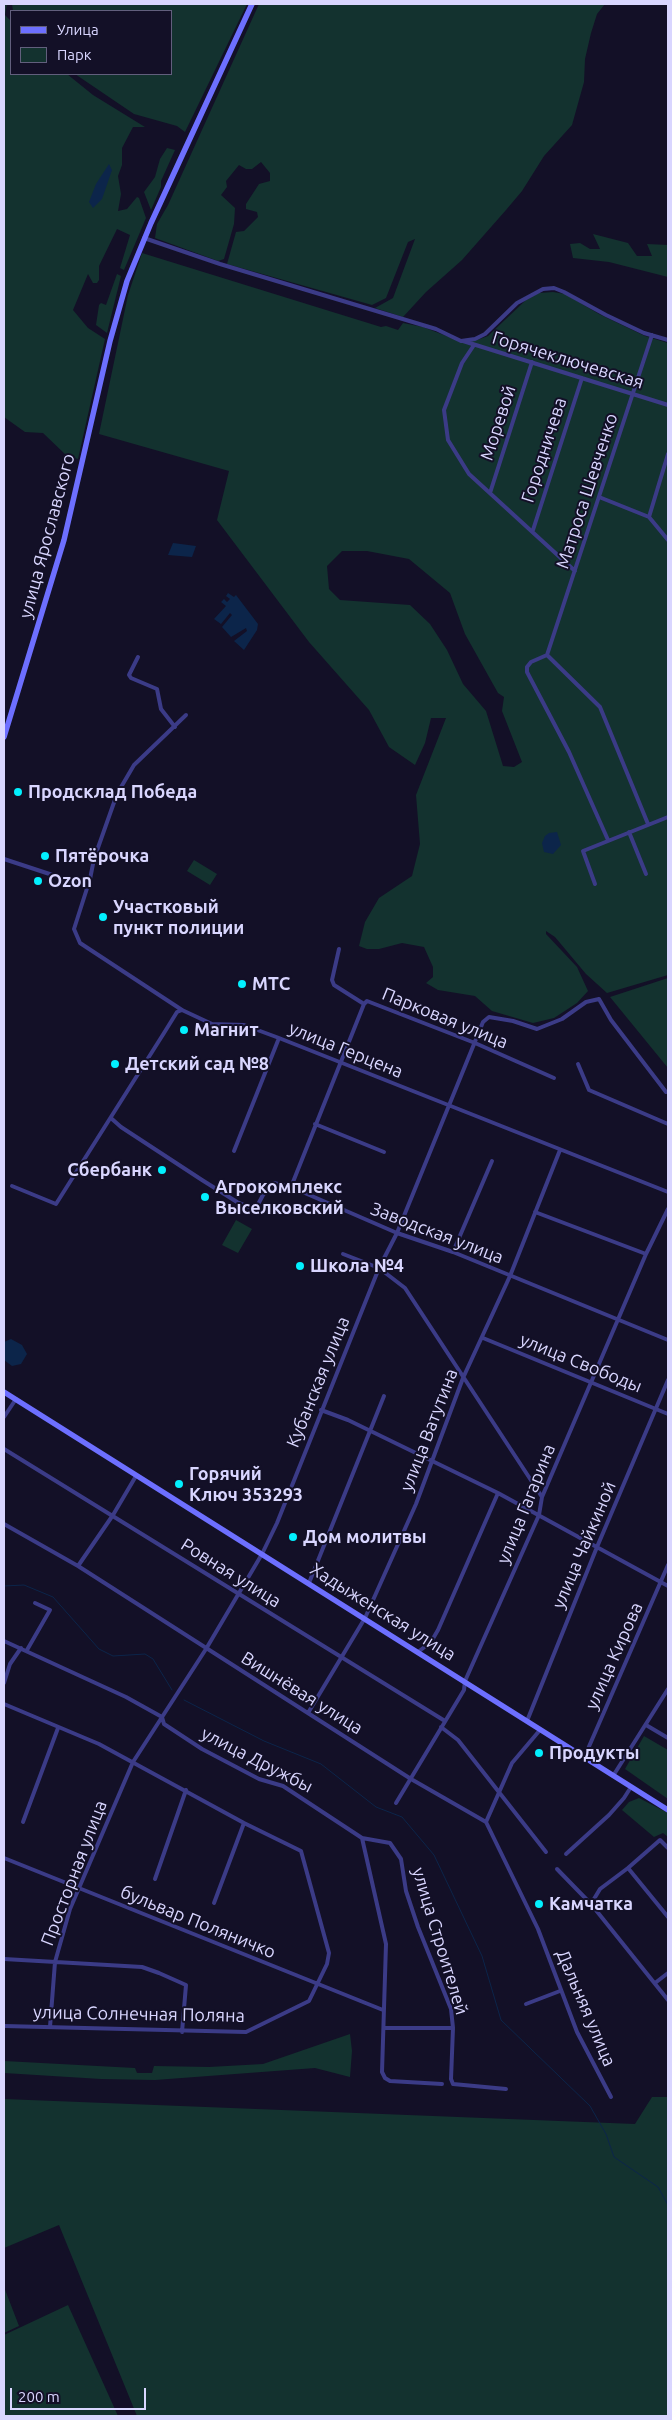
<!DOCTYPE html>
<meta charset="utf-8">
<style>
body{margin:0}
#map{position:relative;width:672px;height:2420px;overflow:hidden;background:#131027;font-family:Ubuntu,sans-serif}
canvas{display:block}
.frame{position:absolute;inset:0;border:5px solid #d9d6ff;pointer-events:none}
.legend{position:absolute;left:10px;top:10px;width:162px;height:65px;box-sizing:border-box;background:#131027;border:1px solid #625f7d;margin:0;padding:6px 9px;list-style:none;font-size:15px;color:#d9d6ff}
.legend li{display:flex;align-items:center;gap:10px;height:25px}
.legend b{width:25px;border:1px solid #625f7d}
.scale{position:absolute;left:10px;top:2388px;width:136px;height:22px;box-sizing:border-box;border:2px solid #d9d6ff;border-top:0;padding-left:6px;font-size:15px;line-height:18px;white-space:nowrap;color:#d9d6ff;-webkit-text-stroke:4px #131027;paint-order:stroke}
</style>
<div id="map">
<canvas width="672" height="2420"></canvas>
<div class="frame"></div>
<ul class="legend">
<li><b style="height:6px;background:#6d6fff"></b>Улица</li>
<li><b style="height:14px;background:#13322f"></b>Парк</li>
</ul>
<div class="scale">200 m</div>
</div>
<script>
const g = document.querySelector('canvas').getContext('2d');
g.lineJoin = 'round';
function fillPath(path, color) { g.fillStyle = color; g.fill(path, 'evenodd'); }
const toPath = rows => new Path2D(rows.map(r => 'M' + r).join(''));
function stroke(path, color, width, dash) { g.strokeStyle = color; g.lineWidth = width; g.lineCap = dash ? 'butt' : 'round'; g.setLineDash(dash || []); g.stroke(path); }
function drawText(font, color, halo, rows, align = 'center') {
  g.font = font + ' Ubuntu,sans-serif'; g.lineWidth = 4; g.setLineDash([]); g.textBaseline = 'middle'; g.strokeStyle = halo; g.fillStyle = color; for (const [text, x, y, turn = 0] of rows) {
    g.save(); g.translate(x, y); g.rotate((+turn || 0) * Math.PI / 180); g.textAlign = isNaN(turn) ? turn : align; if (halo) g.strokeText(text, 0, 0); g.fillText(text, 0, 0); g.restore();
  }
}
const green = toPath([
 [4,4,7,4,5,15,11,21,11,74,67,74,93,95,145,127,133,127,122,148,122,165,118,176,121,194,118,211,127,209,137,197,139,198,146,218,124,270,120,268,130,235,117,229,99,266,99,280,97,283,93,283,88,274,73,310,88,328,105,339,78,459,67,456,43,433,25,432,4,417],
 [12,4,247,4,185,132,177,126,134,114,75,74,171,74,171,11,13,11],
 [259,4,605,4,597,14,591,33,585,59,584,82,572,125,544,156,522,191,506,210,462,260,426,292,403,317,375,308,393,298,415,239,408,242,386,298,372,305,227,264,236,232,244,231,258,217,257,212,246,209,246,204,259,184,270,181,270,173,261,162,252,169,246,169,239,165,226,181,227,187,221,195,235,208,234,224,224,259,218,261,155,238,157,224,168,205],
 [167,148,175,150,161,181,161,187,151,210,144,192,155,177,160,159],
 [593,234,628,243,637,256,652,256,647,244,668,245,668,277,609,262,573,258,570,244,580,243,590,249,600,249],
 [142,253,381,327,386,326,398,330,403,323,423,327,462,342,477,340,488,336,526,300,539,293,553,292,565,294,599,314,645,336,668,343,668,975,607,993,586,974,555,937,546,931,546,934,577,967,588,991,577,1003,554,1018,533,1023,492,1011,475,996,438,990,426,983,433,977,433,967,424,947,402,943,379,949,367,949,359,946,365,922,379,898,412,876,420,844,416,795,446,718,431,718,425,743,415,765,389,747,369,710,309,642,217,520,229,471,99,434,128,295],
 [342,551,367,551,409,559,450,593,465,634,498,693,504,697,502,711,522,762,514,767,503,766,486,711,463,684,447,650,430,624,410,605,340,600,329,589,327,566],
 [117,274,121,276,107,333,96,325,99,305,101,303,106,305],
 [194,860,217,874,210,885,187,871],
 [668,978,668,1068,610,997],
 [236,1220,252,1229,238,1253,222,1245],
 [644,1736,668,1750,668,1799,625,1769],
 [639,1798,668,1813,668,1837,663,1833,654,1837,622,1810,629,1802],
 [350,2034,352,2051,350,2077,315,2068,155,2080,101,2079,4,2073,4,2061,135,2068,137,2073,152,2073,154,2066,209,2067,263,2064],
 [652,2097,668,2097,668,2416,137,2416,59,2225,4,2248,4,2099,635,2124],
 [4,2287,19,2326,4,2333],
 [68,2305,118,2416,4,2416,4,2335]
]);
const water = toPath([
 [109,164,112,170,102,199,93,208,89,202,96,184],
 [173,543,196,546,192,557,168,555],
 [228,593,234,597,236,595,258,624,257,630,244,650,234,641,247,631,246,628,231,637,222,627,232,615,230,613,221,624,214,619,226,606,221,602,224,599,227,602,230,599,226,596],
 [557,832,561,845,553,854,544,852,542,843,545,836,549,833],
 [11,1339,22,1345,27,1354,21,1364,12,1366,4,1360,4,1342]
]);
const stream = toPath([
 [4,1586,24,1585,53,1597,99,1649,113,1656,145,1654,153,1659,172,1690],
 [184,1700,264,1741,321,1764,376,1807,402,1817,434,1855,482,1956,501,2020,590,2106,606,2134,614,2157,658,2187,668,2205],
 [668,2216,668,2222]
]);
const street = toPath([
 [144,238,220,264,436,329,461,341,475,339,485,334,517,303,543,289,554,288,564,292,606,315,644,333,668,340],
 [463,341,668,405],
 [474,345,462,363,444,410,448,440,469,474,575,571],
 [490,493,532,362],
 [599,497,649,517,668,540],
 [649,517,668,454],
 [533,530,582,378],
 [547,655,652,335],
 [547,655,531,662,527,667,527,672,569,752,608,840],
 [547,655,600,707,648,824],
 [138,657,129,675,131,678,157,689,161,709,175,727],
 [186,715,134,765,117,794,94,859,90,879,74,929,80,943,182,1010,212,1024,244,1025,279,1038,668,1192],
 [629,832,646,874],
 [4,859,86,886],
 [595,884,583,851,668,817],
 [339,949,332,980,334,985,364,1004,367,1001,475,1043,554,1078],
 [578,1064,589,1090,668,1124],
 [112,1119,121,1127,202,1180,237,1202,249,1207,255,1210,263,1195,274,1183,291,1187,397,1233,453,1252,668,1340],
 [315,1124,384,1152],
 [234,1151,279,1038],
 [12,1186,56,1204,164,1033,177,1012,182,1010],
 [291,1187,364,1004],
 [535,1212,646,1254],
 [453,1252,492,1161],
 [343,1254,379,1268,405,1288,542,1497],
 [483,1338,668,1414],
 [321,1410,348,1420,498,1493,668,1586],
 [4,1417,16,1399],
 [4,1449,445,1721],
 [4,1524,78,1566,411,1779,486,1822,538,1929,577,2032,611,2097],
 [78,1566,113,1515,136,1476],
 [309,1583,384,1396],
 [4,1641,126,1697,162,1717,164,1724,202,1749,259,1779,283,1786,362,1838,386,1944,382,2072,385,2078,390,2081,442,2084],
 [27,1650,50,1610,35,1603],
 [418,1652,431,1642,438,1630,498,1493],
 [4,1683,10,1664,21,1648],
 [4,1704,99,1744,244,1823,301,1851,329,1953,327,1964,309,2001,246,2032,4,2026],
 [308,1713,365,1618,416,1504,463,1378,510,1276,560,1150],
 [527,1721,597,1547,668,1380],
 [646,1725,668,1738],
 [441,1727,458,1740,546,1852],
 [584,1758,668,1565],
 [613,1776,668,1689],
 [396,1803,464,1690,465,1681,539,1515,542,1497,646,1254,668,1209],
 [23,1822,58,1728],
 [486,1822,512,1763,540,1730],
 [362,1838,390,1843,401,1859,406,1891,418,1927,451,2009,453,2028,451,2079,453,2084,506,2089],
 [566,1854,609,1815,624,1798,631,1787],
 [4,1858,383,2010],
 [628,1868,668,1917],
 [557,1869,591,1904,668,2000],
 [155,1879,186,1790],
 [214,1903,244,1823],
 [591,1904,600,1889,628,1868,660,1840,668,1848],
 [4,1959,142,1967,159,1973,186,1985,182,2032],
 [655,1983,668,1973],
 [526,2004,560,1991],
 [50,2027,55,1962,70,1909,133,1762,206,1649,262,1554,277,1523,379,1268,397,1233,483,1022,489,1017,513,1021,537,1029,562,1019,586,1002,599,999,611,1020,666,1092],
 [384,2028,453,2028]
]);
const secondary = toPath([
 [4,737,64,540,110,341,127,281,151,223,252,4],
 [4,1392,668,1810]
]);
const markers = [
 [18,792,5,"#02f0ff"],
 [45,856,5,"#02f0ff"],
 [38,881,5,"#02f0ff"],
 [103,917,5,"#02f0ff"],
 [242,984,5,"#02f0ff"],
 [184,1030,5,"#02f0ff"],
 [115,1064,5,"#02f0ff"],
 [162,1170,5,"#02f0ff"],
 [205,1197,5,"#02f0ff"],
 [300,1266,5,"#02f0ff"],
 [179,1484,5,"#02f0ff"],
 [293,1537,5,"#02f0ff"],
 [539,1753,5,"#02f0ff"],
 [539,1904,5,"#02f0ff"]
];
const streetNames = [
 ["Горячеключевская",568,360,17],
 ["Моревой",498,423,-72],
 ["Городничева",544,450,-72],
 ["Матроса Шевченко",587,491,-72],
 ["улица Ярославского",47,536,-75],
 ["Парковая улица",445,1018,22],
 ["улица Герцена",346,1050,22],
 ["Заводская улица",437,1233,21],
 ["улица Свободы",581,1363,22],
 ["Кубанская улица",318,1382,-68],
 ["улица Ватутина",429,1430,-69],
 ["улица Гагарина",526,1504,-68],
 ["улица Чайкиной",584,1545,-67],
 ["Ровная улица",231,1573,32],
 ["Хадыженская улица",383,1612,32],
 ["улица Кирова",614,1656,-66],
 ["Вишнёвая улица",302,1693,32],
 ["улица Дружбы",257,1760,27],
 ["Просторная улица",74,1873,-69],
 ["бульвар Поляничко",198,1922,22],
 ["улица Строителей",440,1941,73],
 ["Дальняя улица",586,2008,67],
 ["улица Солнечная Поляна",139,2014,1]
];
const poiNames = [
 ["Продсклад Победа",28,792],
 ["Пятёрочка",55,856],
 ["Ozon",48,881],
 ["Участковый",113,907],
 ["пункт полиции",113,928],
 ["МТС",252,984],
 ["Магнит",194,1030],
 ["Детский сад №8",125,1064],
 ["Сбербанк",152,1170,"right"],
 ["Агрокомплекс",215,1187],
 ["Выселковский",215,1208],
 ["Школа №4",310,1266],
 ["Горячий",189,1474],
 ["Ключ 353293",189,1495],
 ["Дом молитвы",303,1537],
 ["Продукты",549,1753],
 ["Камчатка",549,1904]
];
fillPath(green, '#13322f');
fillPath(water, '#0c254a');
stroke(stream, '#0c254a', 1);
stroke(street, '#3b3b87', 4);
stroke(secondary, '#6d6fff', 5.5);
for (const [x, y, r, color] of markers) { const dot = new Path2D(); dot.arc(x, y, r, 0, 2 * Math.PI); g.fillStyle = color; g.fill(dot); stroke(dot, '#131027', 2); }
drawText('18px', '#d9d6ff', '#131027', streetNames);
drawText('bold 18px', '#d9d6ff', '#131027', poiNames, 'left');
</script>
